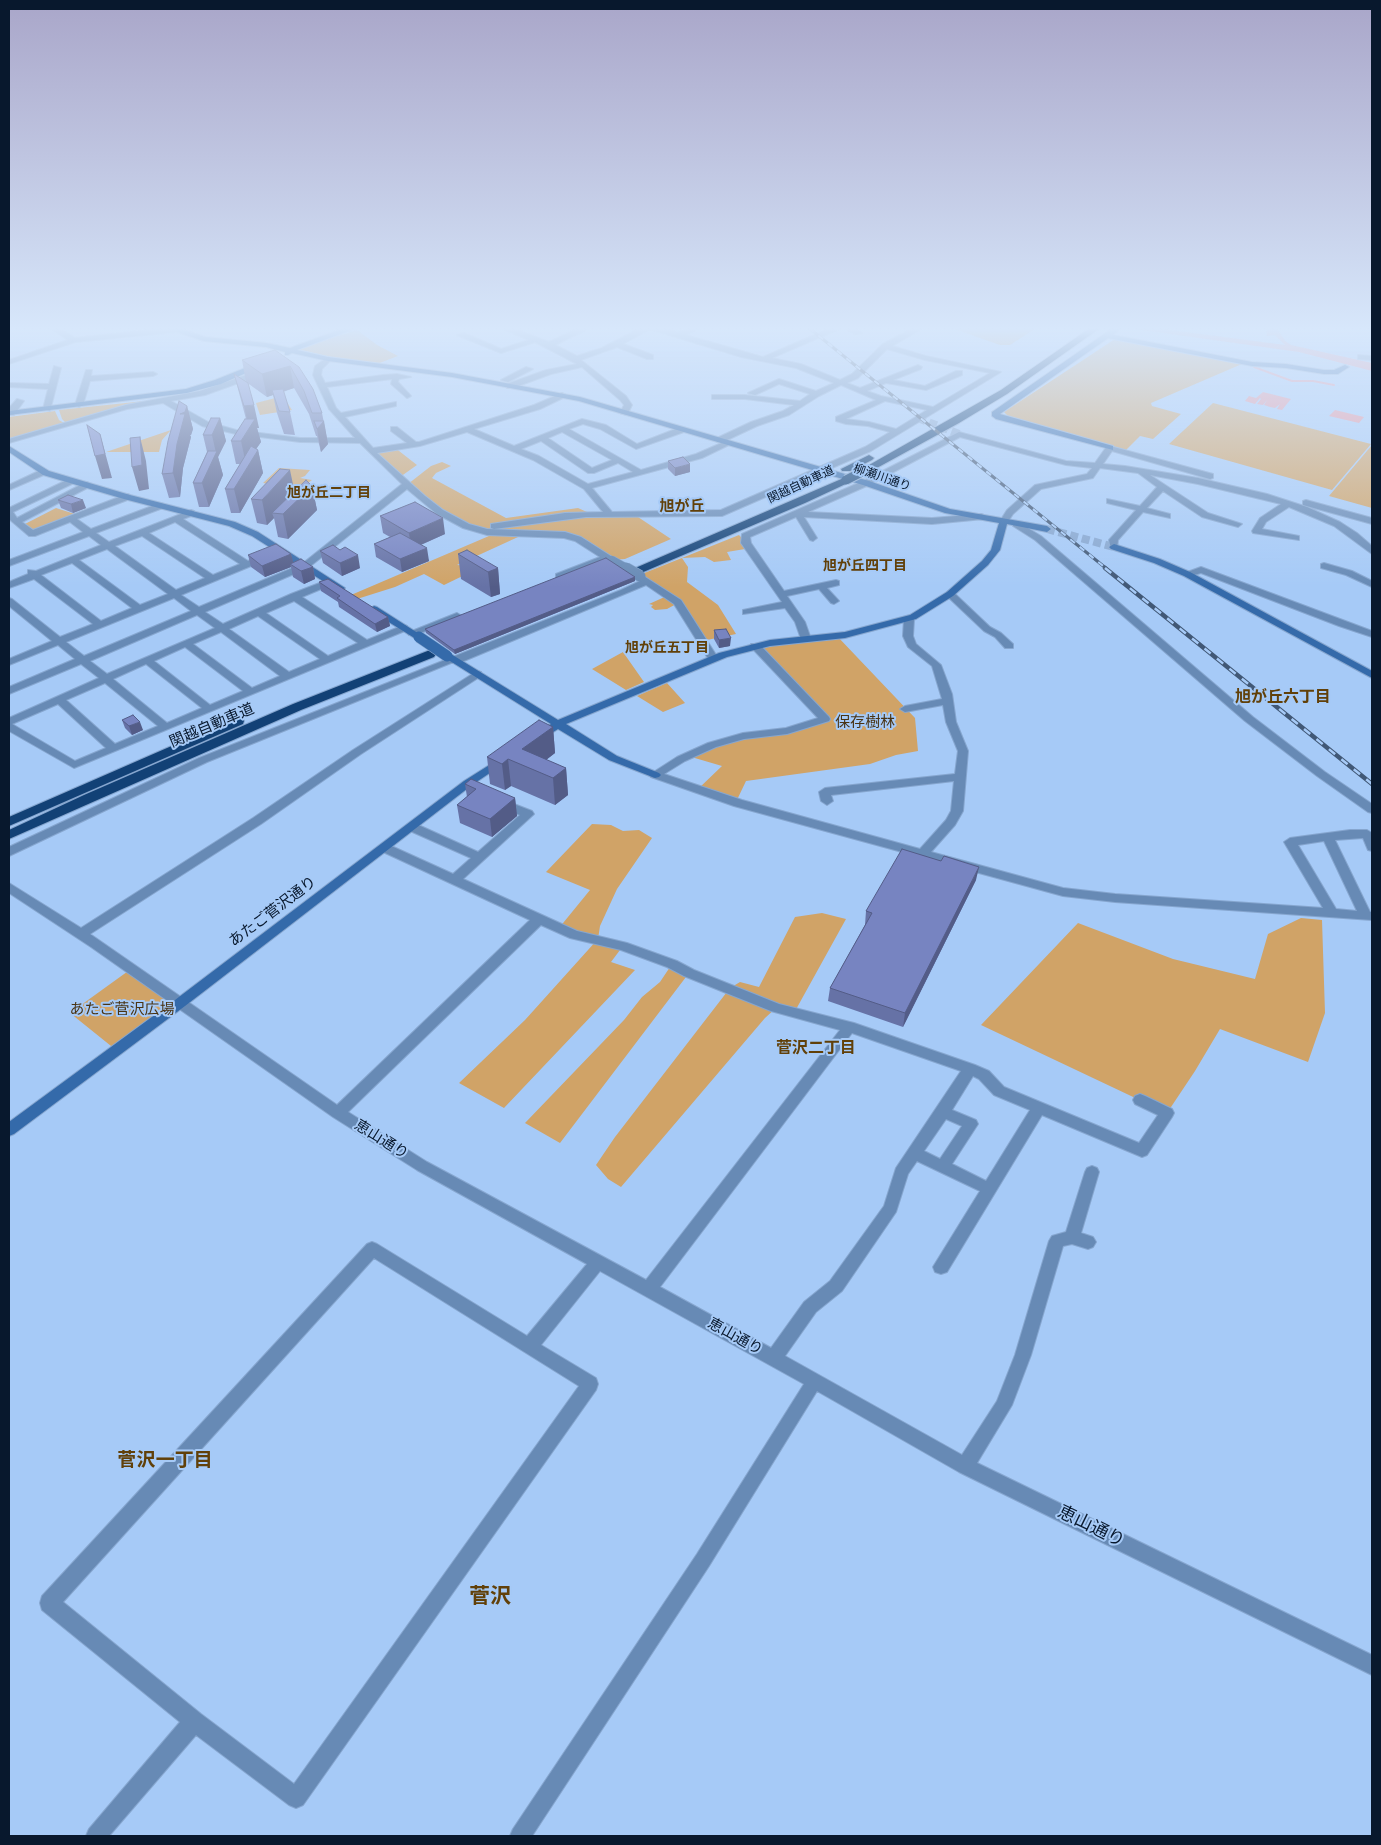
<!DOCTYPE html>
<meta charset="utf-8">
<style>
body{margin:0}
#map{position:relative;width:1381px;height:1845px;overflow:hidden;background:#a6caf7;font-family:"DM Sans",sans-serif}
canvas{display:block}
.frame{position:absolute;inset:0;border:10px solid #08182d;pointer-events:none}
</style>
<div id="map">
<canvas width="1381" height="1845"></canvas>
<div class="frame"></div>
</div>
<script>
const g = document.querySelector('canvas').getContext('2d');
g.lineJoin = 'round';
function fillPath(path, color) { g.fillStyle = color; g.fill(path, 'evenodd'); }
const toPath = rows => new Path2D(rows.map(r => 'M' + r).join(''));
function stroke(path, color, width, dash) { g.strokeStyle = color; g.lineWidth = width; g.lineCap = dash ? 'butt' : 'round'; g.setLineDash(dash || []); g.stroke(path); }
function drawText(font, color, halo, rows, align = 'center') {
  g.font = font + ' "DM Sans","Noto Sans JP",sans-serif'; g.lineWidth = 4; g.setLineDash([]); g.textBaseline = 'middle'; g.strokeStyle = halo; g.fillStyle = color; for (const [text, x, y, turn = 0] of rows) {
    g.save(); g.translate(x, y); g.rotate((+turn || 0) * Math.PI / 180); g.textAlign = isNaN(turn) ? turn : align; if (halo) g.strokeText(text, 0, 0); g.fillText(text, 0, 0); g.restore();
  }
}
const green = toPath([
 [952,328,1036,328,1010,345,1000,345],
 [357,330,377,345,398,356,377,364,335,358,297,349],
 [1115,339,1242,364,1151,403,1152,406,1181,414,1153,439,1140,436,1126,450,1010,418,1004,412],
 [283,396,292,410,260,415,256,403],
 [154,400,66,423,62,419,59,410],
 [1213,403,1371,444,1332,490,1169,444],
 [55,411,59,420,64,423,9,440,9,417],
 [171,430,162,440,159,452,106,452],
 [1372,445,1372,508,1329,496],
 [394,447,417,465,400,477,372,451],
 [442,462,451,466,436,473,432,478,506,518,578,508,587,512,586,514,635,515,671,539,625,559,612,560,578,539,529,532,457,565,470,566,475,570,444,585,424,574,395,587,357,599,351,595,496,533,459,523,408,484,431,466],
 [279,468,310,470,305,476,300,478,312,480,304,486,290,488,263,483],
 [56,508,78,515,35,531,23,525],
 [739,535,751,548,727,552,731,560,714,562,705,557,682,558,688,567,687,582,718,605,736,634,702,641,678,603,667,609,655,610,651,607,653,605,649,604,669,595,640,576,642,574],
 [837,636,915,718,918,751,896,755,870,764,746,781,736,802,698,789,722,766,688,756,743,736,787,731,824,719,755,646],
 [623,652,644,682,626,690,592,669],
 [667,683,685,703,663,712,637,696],
 [592,824,611,825,623,831,639,830,652,838,617,889,600,926,598,939,623,946,611,962,635,970,504,1108,459,1083,525,1020,597,940,559,928,590,890,546,872],
 [822,913,846,919,794,1013,776,1008,765,1018,621,1187,608,1179,596,1165,615,1137,730,988,740,982,759,987,795,917],
 [1301,918,1322,920,1325,1013,1308,1062,1220,1029,1195,1071,1167,1113,981,1025,1078,923,1173,959,1255,979,1268,934],
 [672,964,689,973,560,1143,525,1123,624,1020,642,997,660,982],
 [131,969,180,1003,116,1050,70,1013]
]);
const water = toPath([
 [1128,328,1155,328,1285,345,1275,335,1267,336,1266,328,1277,328,1285,341,1291,345,1372,363,1372,371,1299,352],
 [1263,392,1291,399,1282,410,1277,409,1280,404,1275,408,1270,407,1272,404,1270,407,1264,405,1267,400,1263,405,1257,404,1261,399,1260,398,1255,404,1245,401,1249,396,1256,398],
 [1335,410,1364,417,1359,423,1329,416]
]);
const stream = toPath([
 [1254,367,1292,381,1313,381,1334,385]
]);
const streetTunnel = toPath([
 [918,418,959,434]
]);
const secondaryTunnel = toPath([
 [1047,529,1114,547]
]);
const street = toPath([
 [50,328,59,328,75,338,169,328,178,330,174,332,75,342,9,364,9,360,68,340,50,328],
 [502,328,512,328,549,342,579,328,589,328,555,345,577,356,602,348,641,328,662,328,678,333,689,328,699,328,685,335,763,357,831,328,841,328,772,358,801,364,840,380,852,374,883,344,914,328,923,328,892,346,926,356,1001,372,871,451,722,516,586,517,494,529,491,528,491,524,565,513,603,512,584,489,533,460,467,432,420,446,377,453,425,496,443,510,469,524,487,529,565,532,581,537,617,560,612,563,606,560,562,578,556,578,556,574,600,557,575,541,564,538,487,535,463,528,437,514,407,489,308,568,205,612,223,624,291,594,330,579,335,582,333,584,302,597,367,640,404,625,407,626,407,630,74,768,9,731,9,718,99,678,81,664,9,694,9,687,75,659,58,645,9,665,9,659,52,641,9,606,9,598,12,599,60,637,93,624,34,579,9,588,9,582,28,574,28,570,36,571,101,545,89,536,9,566,9,560,83,532,70,522,35,536,29,536,9,519,9,508,71,478,74,479,74,483,13,512,17,518,86,482,89,483,89,487,22,522,33,530,127,494,130,495,130,499,77,519,91,529,160,503,163,504,163,508,96,533,109,542,191,510,194,511,194,515,183,519,248,561,262,555,268,555,268,559,181,595,199,607,302,564,402,484,360,443,300,442,236,434,202,426,163,403,127,409,9,443,9,439,126,405,200,391,261,370,265,372,264,374,205,395,171,401,208,422,236,430,300,438,355,438,329,409,313,375,315,366,328,357,332,359,322,369,321,375,325,383,383,375,397,374,411,377,399,379,398,382,411,396,407,398,391,384,392,379,327,387,336,408,341,413,396,402,396,406,345,417,373,448,407,443,391,431,391,427,397,427,416,442,419,442,534,405,562,393,566,395,565,397,540,409,474,429,514,446,582,419,606,425,637,444,678,428,684,428,684,432,636,449,600,429,583,424,569,429,641,470,696,454,726,441,733,443,702,458,592,488,612,512,721,510,865,447,890,432,868,426,846,424,836,421,836,417,876,400,841,385,819,396,789,415,757,426,723,442,717,442,717,438,751,422,783,411,794,405,745,399,712,399,712,395,745,395,800,401,810,394,779,384,755,395,748,393,779,379,816,391,834,383,796,368,741,357,650,329,623,344,653,355,653,359,647,359,617,347,581,360,626,396,632,405,627,415,620,413,624,405,620,400,582,367,551,374,513,388,507,388,507,384,546,370,577,364,535,342,501,353,457,335,464,333,501,349,529,340,502,328],
 [887,349,925,360,990,373,933,407,881,396,867,391,886,383,926,390,962,375,962,371,956,371,925,386,893,380,921,369,922,367,918,365,860,388,847,383,858,378,887,349],
 [885,401,927,410,896,429,869,422,846,419,885,401],
 [562,432,612,460,592,468,548,438,562,432],
 [541,441,588,473,594,473,618,463,633,472,588,484,539,456,521,449,541,441],
 [175,522,240,564,213,575,149,533,175,522],
 [142,536,205,578,176,590,115,546,142,536],
 [107,549,168,594,140,605,79,560,107,549],
 [72,563,132,608,101,621,41,575,72,563],
 [174,598,191,611,84,656,66,642,174,598],
 [294,601,358,643,328,656,266,613,294,601],
 [197,615,215,628,107,674,90,661,197,615],
 [258,616,320,659,289,672,229,629,258,616],
 [221,632,280,676,252,688,193,644,221,632],
 [185,647,243,691,210,705,154,661,185,647],
 [146,664,202,708,167,723,113,679,146,664],
 [105,683,158,726,115,744,66,700,105,683],
 [58,704,106,748,75,761,12,724,58,704],
 [844,328,854,328,862,333,856,334,844,328],
 [1358,355,1372,356,1372,360,1358,359,1358,355],
 [54,366,61,368,50,411,43,409,48,389,9,387,9,383,49,384,54,366],
 [526,367,533,369,508,382,501,380,526,367],
 [86,370,92,370,91,376,153,372,157,374,153,376,90,381,83,405,79,407,75,405,86,370],
 [17,399,24,401,14,415,9,415,9,408,17,399],
 [959,432,1066,461,1095,463,1107,446,1110,446,1213,474,1213,478,1210,479,1112,451,1103,464,1125,466,1198,478,1267,494,1307,507,1340,522,1357,533,1372,546,1372,554,1334,526,1289,507,1266,522,1262,529,1299,536,1299,540,1253,533,1252,531,1260,518,1281,504,1198,484,1150,475,1208,513,1242,524,1238,527,1202,517,1163,491,1147,508,1170,514,1170,518,1143,512,1118,540,1117,549,1111,549,1109,540,1136,510,1107,503,1107,499,1140,506,1157,487,1138,473,1100,468,1093,478,1041,489,1013,514,1007,523,1001,523,1000,521,1007,510,1035,485,1087,474,1092,468,1066,465,960,437,869,485,808,512,932,518,981,514,984,515,984,519,932,524,804,517,817,538,813,541,810,540,796,517,750,537,751,543,784,591,836,580,839,581,839,585,827,588,839,601,834,604,831,603,819,589,787,596,805,622,811,639,806,642,801,639,795,622,785,608,743,614,743,610,782,602,741,543,742,534,863,481,959,432],
 [43,469,47,472,46,474,9,490,9,485,43,469],
 [1306,500,1372,518,1372,524,1303,505,1303,501,1306,500],
 [1016,521,1041,536,1253,717,1325,772,1372,804,1372,813,1368,812,1317,776,1245,721,1035,540,1013,526,1013,522,1016,521],
 [1324,563,1352,571,1372,581,1372,587,1346,575,1321,568,1321,564,1324,563],
 [1201,567,1372,631,1372,637,1339,626,1201,573,1187,577,1182,574,1201,567],
 [642,575,681,600,718,658,717,660,709,660,674,604,646,585,459,663,451,663,207,762,9,856,9,847,199,758,621,590,640,581,637,578,642,575],
 [950,591,953,592,990,627,1001,633,1013,644,1013,648,1005,648,995,637,984,631,947,596,947,592,950,591],
 [457,613,462,616,460,618,415,635,409,635,407,633,457,613],
 [909,616,914,619,913,636,916,644,941,665,952,694,956,722,968,751,963,811,955,825,931,852,1063,888,1115,894,1323,908,1284,842,1290,838,1350,830,1367,830,1372,833,1372,851,1368,850,1363,838,1335,840,1370,912,1372,912,1372,920,1115,902,1063,896,734,806,651,777,649,775,677,757,708,743,743,733,786,728,818,718,750,646,751,644,759,644,829,717,830,719,829,721,787,734,744,739,716,747,685,761,664,774,742,800,920,849,946,820,951,811,954,781,831,795,833,801,827,805,821,801,819,792,825,788,955,774,958,751,946,722,943,705,905,712,900,709,905,706,942,699,932,666,908,647,903,636,904,619,909,616],
 [1324,841,1357,911,1336,909,1298,845,1324,841],
 [477,671,481,672,481,676,361,754,261,824,90,934,337,1105,530,920,381,851,379,848,381,845,389,845,453,874,471,858,408,830,406,827,408,824,416,824,478,852,520,815,497,806,495,803,501,799,532,811,534,814,463,879,577,931,627,943,677,961,694,970,779,1004,854,1023,975,1065,989,1071,1004,1087,1139,1143,1158,1115,1135,1104,1133,1100,1135,1096,1140,1094,1145,1096,1172,1109,1174,1113,1172,1117,1147,1155,1142,1157,1042,1115,947,1272,941,1274,935,1272,933,1267,980,1191,917,1161,908,1174,896,1212,842,1291,816,1312,785,1356,962,1455,997,1401,1015,1355,1049,1241,1052,1236,1066,1232,1085,1172,1087,1168,1092,1166,1097,1168,1099,1172,1081,1233,1093,1237,1096,1242,1093,1247,1088,1249,1072,1244,1063,1246,1031,1355,1012,1405,977,1463,1372,1655,1372,1675,959,1472,817,1391,709,1566,532,1836,510,1836,513,1829,697,1554,804,1384,600,1271,541,1345,596,1378,598,1384,596,1390,303,1805,296,1808,289,1805,196,1735,109,1836,86,1836,89,1829,180,1722,42,1610,40,1603,42,1596,367,1244,372,1242,377,1244,527,1336,587,1264,417,1170,333,1117,91,947,9,893,9,883,81,928,253,818,353,750,477,671],
 [541,925,570,938,621,950,667,967,684,976,771,1011,840,1030,646,1280,427,1162,348,1112,541,925],
 [852,1033,961,1071,896,1168,884,1206,830,1281,804,1302,771,1348,660,1287,852,1033],
 [973,1076,979,1079,994,1095,1030,1110,986,1181,952,1164,978,1124,976,1120,952,1110,973,1076],
 [946,1119,962,1126,940,1159,924,1151,946,1119],
 [374,1258,579,1386,294,1784,201,1714,63,1602,374,1258]
]);
const secondary = toPath([
 [166,328,178,328,205,337,266,343,290,348,345,328,356,328,297,350,328,357,452,373,580,397,869,481,950,509,1047,526,1051,529,1047,532,1007,524,1000,550,988,565,953,596,916,619,845,638,770,646,727,657,566,724,617,756,659,773,661,775,659,777,655,778,609,760,558,729,544,738,536,738,535,736,536,734,551,724,442,656,447,653,451,654,558,720,719,653,770,640,845,632,910,615,947,592,982,561,991,550,999,523,945,513,863,485,579,401,452,377,328,361,292,353,288,355,285,355,285,352,266,347,204,341,166,328],
 [1113,328,1121,328,1113,335,1252,362,1286,364,1324,370,1334,370,1345,365,1349,367,1338,374,1324,374,1286,368,1252,366,1108,338,1000,414,1113,446,1113,450,996,419,992,416,992,412,1113,328],
 [255,364,262,366,221,384,187,393,9,415,9,411,186,389,215,380,255,364],
 [9,446,49,471,130,495,235,522,258,532,345,588,343,590,337,590,252,536,229,526,124,499,43,475,9,452,9,446],
 [1114,544,1160,559,1190,572,1372,671,1372,678,1184,576,1154,563,1111,549,1109,547,1114,544],
 [374,606,377,607,424,637,422,639,416,639,371,611,369,609,374,606],
 [502,757,506,758,508,760,506,762,472,785,185,1006,14,1134,9,1136,9,1122,175,1000,464,781,502,757]
]);
const highway = toPath([
 [1090,328,1100,328,1007,394,959,423,864,475,860,476,855,473,1001,390,1090,328],
 [869,455,874,458,872,460,850,471,842,471,841,469,869,455],
 [846,477,851,480,850,482,805,503,641,573,633,573,631,571,633,569,846,477],
 [430,650,436,654,434,657,301,710,9,839,9,830,84,795,293,704,430,650],
 [238,717,243,718,244,721,243,724,9,826,9,817,238,717]
]);
const railFar1 = toPath([
 [809,328,1107,569]
]);
const rail = toPath([
 [1105,568,1372,784]
]);
const streetBridgeFar1 = toPath([
 [612,560,628,569]
]);
const streetBridge = toPath([
 [626,568,640,576]
]);
const secondaryBridge = toPath([
 [419,637,447,656]
]);
const highwayBridge = toPath([
 [846,480,860,473]
]);
const wall = toPath([
 [242,360,299,367,322,413,328,444,321,452,317,436,316,436,309,414,294,388,283,392,290,412,295,435,284,434,277,413,273,395,267,397,246,382],
 [234,374,259,428,257,428,261,442,256,449,258,450,263,473,240,513,231,513,225,489,240,464,236,464,231,441,246,419],
 [187,406,193,429,191,435,190,435,191,437,183,468,180,497,169,498,162,474],
 [220,418,226,441,218,457,223,475,209,507,199,507,193,483,207,452,203,435],
 [668,461,690,472,675,476,668,469],
 [312,486,317,510,288,539,278,537,274,518,267,525,257,523,251,499,294,491],
 [58,500,86,508,73,513,61,508],
 [380,516,445,534,421,545,429,561,402,572,376,557,374,544,390,537,383,533],
 [320,551,360,568,342,576,323,563],
 [291,554,293,563,313,567,315,579,304,584,293,577,291,567,265,577,251,567,248,555],
 [458,554,498,568,500,594,491,597,461,579],
 [635,577,635,581,455,654,426,633,425,629],
 [319,582,388,617,390,626,377,632,339,607,338,602,321,591],
 [714,630,730,646,719,648,714,639],
 [122,720,143,730,132,735,125,728],
 [553,727,555,753,546,760,566,768,568,795,555,805,511,786,505,790,490,784,487,757],
 [465,784,515,798,517,816,492,837,460,823,457,805,467,797],
 [976,880,903,1027,828,1001,830,988,865,925,866,911]
]);
const shadedWall = toPath([
 [290,366,294,388,274,394,272,390,273,395,267,397,262,374],
 [254,405,259,428,257,428,261,442,246,464,241,441,249,429,244,406],
 [187,406,193,429,191,435,190,435,191,437,183,468,180,497,173,473,180,414],
 [220,418,226,441,218,457,223,475,209,507,202,483,216,453,212,435],
 [324,421,328,444,321,452,317,429],
 [100,434,112,478,102,479,95,456],
 [140,437,146,461,149,489,139,491,132,467],
 [258,450,263,473,240,513,234,489],
 [690,464,690,472,675,476,675,468],
 [290,470,295,494,272,513,274,518,267,525,262,500],
 [312,486,317,510,288,539,283,514],
 [83,500,86,508,73,513,71,504],
 [443,518,445,534,411,549,409,533],
 [427,548,429,561,402,572,400,559],
 [291,554,294,565,290,564,291,567,265,577,262,566],
 [358,555,360,568,342,576,340,563],
 [313,567,315,579,304,584,301,571],
 [498,568,500,594,491,597,488,572],
 [635,577,635,581,455,654,454,650],
 [388,617,390,626,377,632,375,624],
 [731,638,730,646,719,648,719,640],
 [140,722,143,730,132,735,129,726],
 [553,727,555,753,533,770,522,749],
 [508,759,511,786,505,790,502,764],
 [566,768,568,795,555,805,553,778],
 [515,798,517,816,492,837,490,819],
 [979,867,976,880,903,1027,905,1013]
]);
const building = toPath([
 [275,350,299,367,313,389,322,413,312,413,304,391,290,366,262,374,242,360,275,350],
 [234,374,248,383,254,405,244,406,234,374],
 [283,389,290,412,279,411,272,390,283,389],
 [179,401,187,406,185,412,180,414,185,414,177,444,173,473,162,474,168,441,179,401],
 [211,418,220,418,212,435,203,435,211,418],
 [245,419,255,419,241,441,231,441,245,419],
 [314,421,324,421,317,429,314,421],
 [87,425,100,434,105,454,95,456,87,425],
 [140,437,142,465,132,467,130,438,140,437],
 [251,446,258,450,234,489,225,489,251,446],
 [208,451,217,451,202,483,193,483,208,451],
 [683,457,690,464,675,468,668,461,683,457],
 [280,469,290,470,262,500,251,499,280,469],
 [306,480,312,486,283,514,272,513,306,480],
 [68,495,83,500,71,504,58,500,68,495],
 [415,502,443,518,409,533,380,516,415,502],
 [400,533,427,548,400,559,374,544,400,533],
 [276,544,291,554,262,566,248,555,276,544],
 [333,545,340,550,345,547,358,555,340,563,320,551,333,545],
 [467,550,498,568,488,572,458,554,467,550],
 [606,558,635,577,454,650,425,629,606,558],
 [301,559,313,567,301,571,290,564,301,559],
 [328,579,388,617,375,624,337,598,340,596,319,582,328,579],
 [726,629,731,638,719,640,714,630,726,629],
 [133,715,140,722,129,726,122,720,133,715],
 [539,720,553,727,522,749,566,768,553,778,508,759,502,764,487,757,539,720],
 [471,779,515,798,490,819,457,805,476,789,465,784,471,779],
 [902,849,941,861,944,856,979,867,905,1013,830,988,872,913,866,911,902,849]
]);
const farStreetnames = [
 ["柳瀬川通り",882,478,19],
 ["関越自動車道",801,485,-25]
];
const farNeighbourhoodnames = [
 ["旭が丘二丁目",329,493],
 ["旭が丘四丁目",865,566],
 ["旭が丘五丁目",667,648]
];
const farQuarternames = [
 ["旭が丘",682,507]
];
const parkNames = [
 ["保存樹林",865,723],
 ["あたご菅沢広場",122,1010]
];
const streetNames = [
 ["関越自動車道",212,726,-23],
 ["あたご菅沢通り",273,912,-37],
 ["恵山通り",381,1140,32],
 ["恵山通り",735,1337,29]
];
const neighbourhoodNames = [
 ["旭が丘六丁目",1283,698],
 ["菅沢二丁目",816,1049]
];
const nearStreetnames = [
 ["恵山通り",1091,1527,26]
];
const nearNeighbourhoodnames = [
 ["菅沢一丁目",165,1461]
];
const nearQuarternames = [
 ["菅沢",490,1597]
];
fillPath(green, '#d0a367');
fillPath(water, '#ec919a');
stroke(stream, '#ec919a', 2);
stroke(streetTunnel, '#86a6cf', 8, [8, 4]);
stroke(secondaryTunnel, '#86a6cf', 8, [8, 4]);
stroke(street, '#86a6cf', 2);
stroke(secondary, '#86a6cf', 2);
stroke(highway, '#86a6cf', 2);
fillPath(street, '#678ab5');
fillPath(secondary, '#346aaa');
fillPath(highway, '#124176');
stroke(railFar1, '#415876', 3);
stroke(rail, '#415876', 4.5);
stroke(railFar1, '#a6caf7', 2, [6]);
stroke(rail, '#a6caf7', 2.5, [8]);
stroke(streetBridgeFar1, '#86a6cf', 9, []);
stroke(streetBridge, '#86a6cf', 12, []);
stroke(secondaryBridge, '#86a6cf', 12, []);
stroke(highwayBridge, '#86a6cf', 11, []);
stroke(streetBridgeFar1, '#678ab5', 8);
stroke(streetBridge, '#678ab5', 11);
stroke(secondaryBridge, '#346aaa', 11);
stroke(highwayBridge, '#124176', 9);
fillPath(wall, '#6672a6');
fillPath(shadedWall, '#535c87');
fillPath(building, '#7784c1');
stroke(building, '#535c87', 1);
const sky = g.createLinearGradient(0, 0, 0, 587);
sky.addColorStop(0, '#a9a6c9');
sky.addColorStop(0.56, '#d7e7fb');
sky.addColorStop(1, '#d7e7fb00');
g.fillStyle = sky;
g.fillRect(0, 0, 1381, 587);
drawText('12px', '#08182d', '#a6caf7', farStreetnames);
drawText('bold 14px', '#614009', '#a6caf7', farNeighbourhoodnames);
drawText('bold 15px', '#614009', '#a6caf7', farQuarternames);
drawText('15px', '#493313', '#a6caf7', parkNames);
drawText('15px', '#08182d', '#a6caf7', streetNames);
drawText('bold 16px', '#614009', '#a6caf7', neighbourhoodNames);
drawText('18px', '#08182d', '#a6caf7', nearStreetnames);
drawText('bold 19px', '#614009', '#a6caf7', nearNeighbourhoodnames);
drawText('bold 21px', '#614009', '#a6caf7', nearQuarternames);
</script>
